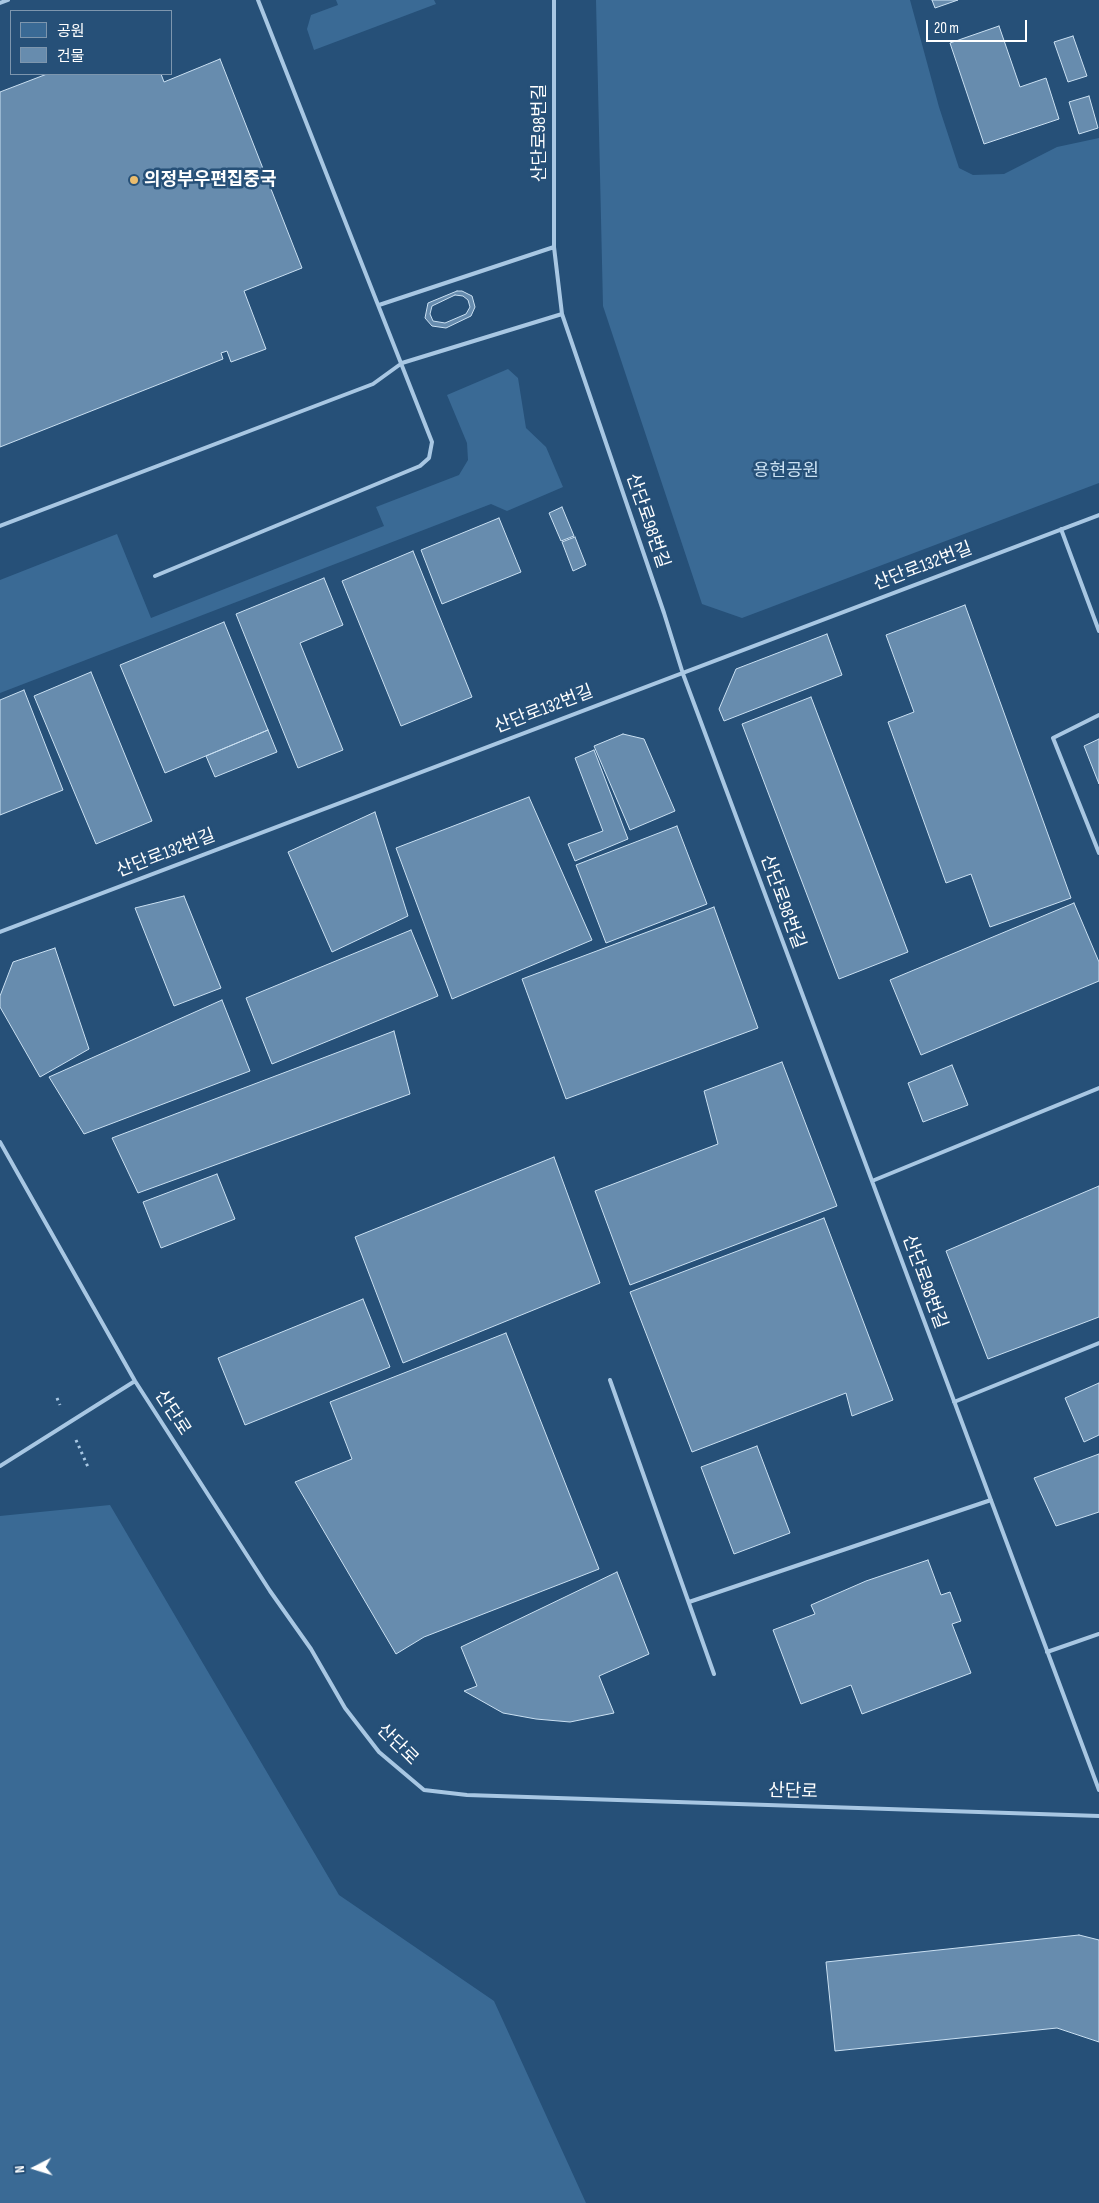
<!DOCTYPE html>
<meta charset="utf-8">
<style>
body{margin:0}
#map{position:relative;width:1099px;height:2203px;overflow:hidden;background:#265078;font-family:"Sofia Sans Condensed","Noto Sans KR",sans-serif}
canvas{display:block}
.legend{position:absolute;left:10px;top:10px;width:162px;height:65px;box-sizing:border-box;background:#265078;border:1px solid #7d96ae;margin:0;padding:6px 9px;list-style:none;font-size:15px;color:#fff}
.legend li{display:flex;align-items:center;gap:10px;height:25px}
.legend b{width:25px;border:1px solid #7d96ae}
.north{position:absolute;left:10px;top:2143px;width:50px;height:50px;-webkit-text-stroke:4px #265078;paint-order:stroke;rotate:265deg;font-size:14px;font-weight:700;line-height:20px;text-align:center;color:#fff}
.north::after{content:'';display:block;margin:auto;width:18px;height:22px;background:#fff;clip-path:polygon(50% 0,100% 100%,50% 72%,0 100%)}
.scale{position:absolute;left:926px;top:20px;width:101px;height:22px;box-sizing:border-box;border:2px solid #fff;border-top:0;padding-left:6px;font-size:15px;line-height:18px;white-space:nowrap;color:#fff;-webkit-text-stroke:4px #265078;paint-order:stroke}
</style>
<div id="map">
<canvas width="1099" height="2203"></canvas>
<ul class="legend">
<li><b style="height:14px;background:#3a6a95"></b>공원</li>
<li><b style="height:14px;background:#678cae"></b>건물</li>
</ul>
<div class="north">N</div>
<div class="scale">20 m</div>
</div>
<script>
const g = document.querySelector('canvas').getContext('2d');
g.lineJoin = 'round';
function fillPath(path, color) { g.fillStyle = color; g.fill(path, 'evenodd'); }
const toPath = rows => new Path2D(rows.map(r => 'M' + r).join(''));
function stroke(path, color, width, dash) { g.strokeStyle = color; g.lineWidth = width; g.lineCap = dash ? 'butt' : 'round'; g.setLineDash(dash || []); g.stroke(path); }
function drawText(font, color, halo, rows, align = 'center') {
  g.font = font + ' "Sofia Sans Condensed","Noto Sans KR",sans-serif'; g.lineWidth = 5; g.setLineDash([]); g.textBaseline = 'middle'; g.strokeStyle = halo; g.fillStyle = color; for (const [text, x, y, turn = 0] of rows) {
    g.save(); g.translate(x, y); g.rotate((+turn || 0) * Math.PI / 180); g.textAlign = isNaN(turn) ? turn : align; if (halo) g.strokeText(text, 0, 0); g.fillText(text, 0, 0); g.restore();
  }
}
const green = toPath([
 [336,0,434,0,436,4,314,50,307,29,311,15,338,5],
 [596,0,910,0,939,107,959,168,973,175,1004,174,1057,147,1099,138,1099,483,742,618,702,604,603,306],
 [508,369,518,378,526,428,546,447,563,487,507,511,491,504,0,693,0,580,117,534,151,618,384,526,376,507,459,475,468,460,467,443,447,395],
 [110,1505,339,1895,494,2001,586,2203,0,2203,0,1516]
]);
const building = toPath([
 [932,0,958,0,935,8,932,0],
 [999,26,1020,87,1046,78,1059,119,984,144,950,43,999,26],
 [1073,36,1087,76,1068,82,1054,42,1073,36],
 [220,59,302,268,244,291,266,349,231,362,227,351,221,353,223,359,0,447,0,92,47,74,161,74,164,82,220,59],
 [1089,96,1098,128,1079,134,1069,102,1089,96],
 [457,291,462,291,472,296,475,307,471,316,446,328,432,326,425,318,428,303,457,291],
 [455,295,463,296,468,300,470,307,466,314,445,323,433,321,430,314,432,306,455,295],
 [562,507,574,536,561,541,549,513,562,507],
 [499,518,521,572,442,604,421,550,499,518],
 [575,537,586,565,573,571,562,542,575,537],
 [413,551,472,697,401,726,342,581,413,551],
 [324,578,343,625,300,643,343,750,298,768,236,614,324,578],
 [965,605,1071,898,990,927,971,874,946,883,888,722,914,712,886,635,965,605],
 [224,622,268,730,165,773,120,665,224,622],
 [827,634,842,675,724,721,719,709,736,669,827,634],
 [91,672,152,821,96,844,34,696,91,672],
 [24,690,63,790,0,815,0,700,24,690],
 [811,697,908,952,839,979,742,724,811,697],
 [268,730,277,752,215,777,206,756,268,730],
 [623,734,644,739,675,811,630,830,594,746,623,734],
 [1099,739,1099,784,1084,746,1099,739],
 [594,750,628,839,575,861,568,844,603,831,575,758,594,750],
 [529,797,592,940,452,999,396,848,529,797],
 [375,812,408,916,332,952,288,852,375,812],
 [677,826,707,904,606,943,576,865,677,826],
 [184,896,221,988,174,1006,135,908,184,896],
 [1074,903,1099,962,1099,981,921,1055,890,980,1074,903],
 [714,907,758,1028,566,1099,522,979,714,907],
 [411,930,438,996,272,1064,246,998,411,930],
 [55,948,89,1049,40,1077,0,1007,0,996,13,962,55,948],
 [222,1000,250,1071,84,1134,49,1077,222,1000],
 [394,1031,410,1094,138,1193,112,1138,394,1031],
 [782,1062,837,1206,630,1285,595,1191,718,1144,704,1091,782,1062],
 [952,1065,968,1105,923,1122,908,1083,952,1065],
 [554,1157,600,1283,403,1363,355,1237,554,1157],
 [217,1174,235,1219,161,1248,143,1202,217,1174],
 [1099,1186,1099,1317,988,1359,946,1251,1099,1186],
 [824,1218,893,1400,852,1416,846,1393,692,1452,630,1292,824,1218],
 [363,1299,390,1367,245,1425,218,1358,363,1299],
 [506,1333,599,1569,424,1637,396,1654,295,1482,352,1459,330,1402,506,1333],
 [1099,1383,1099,1435,1084,1442,1065,1398,1099,1383],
 [757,1446,790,1533,734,1554,701,1467,757,1446],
 [1099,1454,1099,1512,1056,1526,1034,1478,1099,1454],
 [928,1560,941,1595,950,1592,961,1621,952,1624,971,1673,862,1714,851,1685,801,1704,773,1630,815,1614,811,1605,866,1581,928,1560],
 [617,1572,649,1654,599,1676,614,1713,570,1722,536,1719,503,1713,464,1691,477,1686,461,1647,617,1572],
 [1079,1935,1099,1940,1099,2042,1057,2028,835,2051,826,1962,1079,1935]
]);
const path = toPath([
 [57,1398,60,1405],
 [76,1440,88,1467]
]);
const service = toPath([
 [554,0,554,247,562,314,664,613,683,674,1099,1790],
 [0,3,8,0],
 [379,305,554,247],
 [0,526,373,384,402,363,562,314],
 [1061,529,1099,631],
 [155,576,420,466,429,458,432,442,258,0],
 [1099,715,1053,738,1099,853],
 [0,932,1099,515],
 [0,1142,135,1381,270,1591,311,1649,345,1708,379,1752,424,1790,467,1795,1099,1816],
 [872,1181,1099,1088],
 [610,1380,714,1674],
 [954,1402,1099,1343],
 [0,1466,135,1381],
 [689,1602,991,1500],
 [1047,1652,1099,1634]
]);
const markers = [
 [134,180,5,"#ebbd6e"]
];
const streetNames = [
 ["산단로98번길",540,133,-90],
 ["산단로98번길",647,521,71],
 ["산단로132번길",923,567,-21],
 ["산단로132번길",544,710,-21],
 ["산단로132번길",166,854,-21],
 ["산단로98번길",782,902,70],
 ["산단로98번길",924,1282,70],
 ["산단로",172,1413,57],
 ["산단로",397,1745,45],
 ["산단로",793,1792,2]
];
const poiNames = [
 ["의정부우편집중국",144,180]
];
const parkNames = [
 ["용현공원",786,471]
];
fillPath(green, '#3a6a95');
fillPath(building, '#678cae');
stroke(building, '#cae0f2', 1);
stroke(path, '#a8c7e3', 3, [2.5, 4]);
stroke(service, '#a8c7e3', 4);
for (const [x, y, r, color] of markers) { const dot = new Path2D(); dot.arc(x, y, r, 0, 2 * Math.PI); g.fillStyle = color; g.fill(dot); stroke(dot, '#265078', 2); }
drawText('18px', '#fff', '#265078', streetNames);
drawText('bold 18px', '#fff', '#265078', poiNames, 'left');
drawText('18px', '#cae0f2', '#265078', parkNames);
</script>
